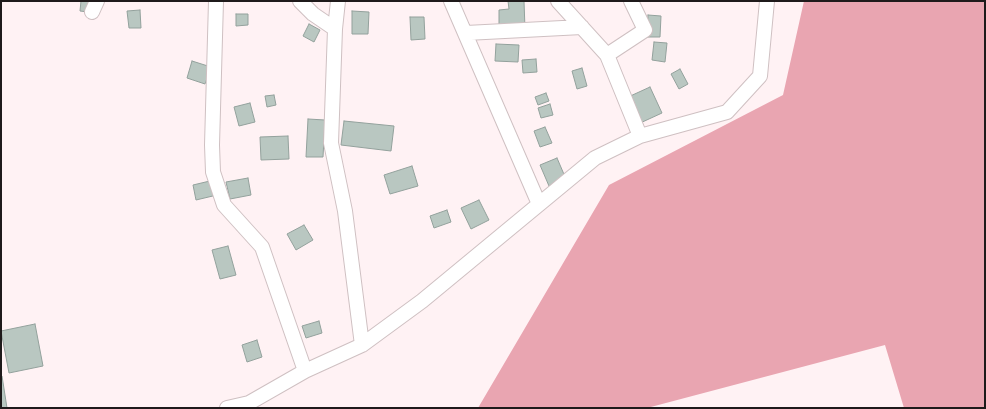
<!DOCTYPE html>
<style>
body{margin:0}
#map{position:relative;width:986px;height:409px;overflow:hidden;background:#fff2f4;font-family:"Asap Condensed",sans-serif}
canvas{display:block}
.frame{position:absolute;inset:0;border:2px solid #1f1a1b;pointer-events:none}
</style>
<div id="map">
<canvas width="986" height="409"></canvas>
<div class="frame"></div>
</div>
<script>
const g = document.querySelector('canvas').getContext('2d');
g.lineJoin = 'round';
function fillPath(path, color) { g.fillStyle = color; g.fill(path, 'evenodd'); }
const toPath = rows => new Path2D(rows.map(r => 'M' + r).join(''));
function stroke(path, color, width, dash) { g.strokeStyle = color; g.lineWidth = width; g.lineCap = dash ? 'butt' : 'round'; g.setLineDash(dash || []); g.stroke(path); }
const forest = toPath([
 [804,1,985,1,985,408,904,408,885,345,647,408,478,408,609,185,783,95]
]);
const building = toPath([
 [81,1,90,1,88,12,80,11,81,1],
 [508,1,524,1,525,29,499,29,499,10,509,9,508,1],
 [140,10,141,28,129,28,127,11,140,10],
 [352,11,369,12,368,34,352,34,352,11],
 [236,14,248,14,248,25,236,26,236,14],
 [648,15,661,16,660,37,647,37,648,15],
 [410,17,424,17,425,39,411,40,410,17],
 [309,24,320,30,314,42,303,36,309,24],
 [654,42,667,43,665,62,652,60,654,42],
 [496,44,519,45,518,62,495,61,496,44],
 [536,59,537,72,523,73,522,60,536,59],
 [192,61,211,67,205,84,187,78,192,61],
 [582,68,587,86,577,89,572,71,582,68],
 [680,69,688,84,679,89,671,74,680,69],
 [650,87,662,113,638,124,626,98,650,87],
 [546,93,549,101,538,105,535,97,546,93],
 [274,95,276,105,267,107,265,96,274,95],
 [250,103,255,122,239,126,234,107,250,103],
 [550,104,553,115,541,118,538,108,550,104],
 [308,119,325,120,323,157,306,157,308,119],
 [344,121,394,126,391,151,341,145,344,121],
 [545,127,552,143,540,147,534,131,545,127],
 [288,136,289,159,261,160,260,137,288,136],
 [557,158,566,179,549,186,540,165,557,158],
 [412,166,418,186,390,194,384,175,412,166],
 [248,178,251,195,230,199,226,182,248,178],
 [214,180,217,195,196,200,193,185,214,180],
 [479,200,489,220,471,229,461,208,479,200],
 [447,210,451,222,434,228,430,216,447,210],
 [304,225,313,240,296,250,287,234,304,225],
 [228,246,236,275,220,279,212,250,228,246],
 [319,321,322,333,306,338,302,326,319,321],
 [35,324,43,366,9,373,1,331,35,324],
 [257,340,262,357,247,362,242,345,257,340],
 [1,376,2,376,7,408,1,408,1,376]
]);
const street = toPath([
 [216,1,212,145,213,172,224,205,262,247,305,371],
 [300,1,313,14,335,29,331,143,345,211,362,345],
 [451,1,539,204],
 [558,1,607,55],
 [92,12,97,1],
 [335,29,338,1],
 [466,33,582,27],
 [640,136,727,112,760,76,767,1],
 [227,408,249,403,305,371,362,345,422,301,595,158,640,136,607,55,645,30,631,1]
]);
fillPath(forest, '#e9a5b1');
fillPath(building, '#b9c7c1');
stroke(building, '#93a19c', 1);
stroke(street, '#cfc0c2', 16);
stroke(street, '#fff', 14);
</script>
